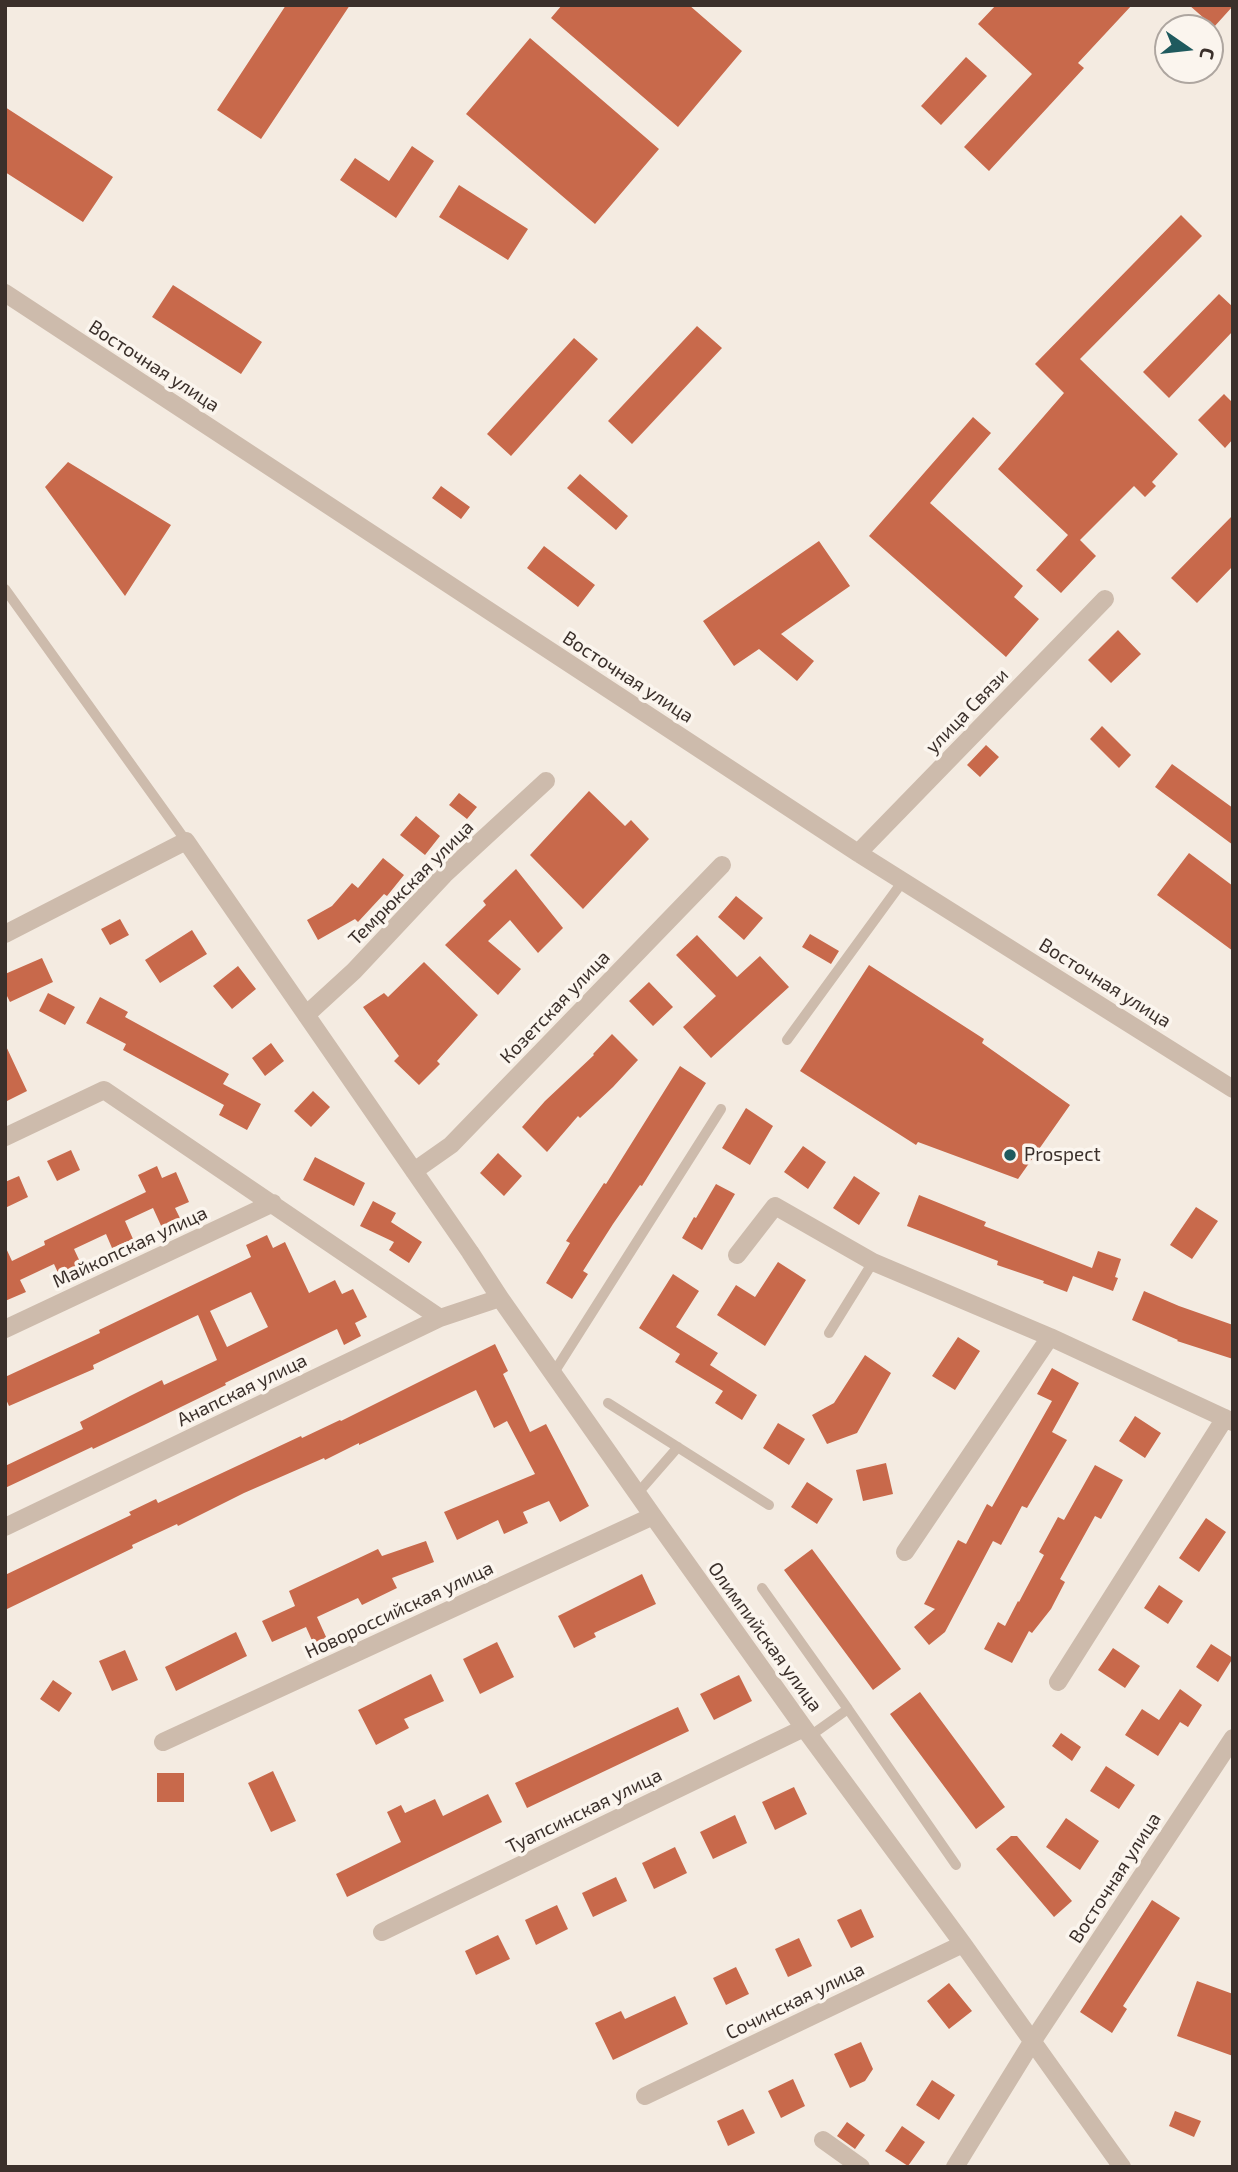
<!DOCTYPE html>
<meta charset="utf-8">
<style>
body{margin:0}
#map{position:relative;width:1238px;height:2172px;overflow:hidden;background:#f4ebe1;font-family:"Exo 2",sans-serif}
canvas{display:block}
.frame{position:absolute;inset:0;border:7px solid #3b302b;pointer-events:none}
.north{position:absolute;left:1154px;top:14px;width:70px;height:70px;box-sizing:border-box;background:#fbf5ee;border:2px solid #aea6a0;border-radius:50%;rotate:104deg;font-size:19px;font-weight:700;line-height:28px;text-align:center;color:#3b302b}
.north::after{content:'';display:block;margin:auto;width:24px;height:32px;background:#1f5a5e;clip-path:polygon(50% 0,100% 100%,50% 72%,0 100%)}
</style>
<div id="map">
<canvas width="1238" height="2172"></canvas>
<div class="frame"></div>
<div class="north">С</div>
</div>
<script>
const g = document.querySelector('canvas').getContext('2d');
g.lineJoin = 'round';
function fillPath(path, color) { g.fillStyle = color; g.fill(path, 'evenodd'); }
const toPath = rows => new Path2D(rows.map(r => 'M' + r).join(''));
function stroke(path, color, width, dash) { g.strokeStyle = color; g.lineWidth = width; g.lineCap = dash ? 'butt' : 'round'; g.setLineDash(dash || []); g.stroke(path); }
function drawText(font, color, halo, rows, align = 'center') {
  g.font = font + ' "Exo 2",sans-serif'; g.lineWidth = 7; g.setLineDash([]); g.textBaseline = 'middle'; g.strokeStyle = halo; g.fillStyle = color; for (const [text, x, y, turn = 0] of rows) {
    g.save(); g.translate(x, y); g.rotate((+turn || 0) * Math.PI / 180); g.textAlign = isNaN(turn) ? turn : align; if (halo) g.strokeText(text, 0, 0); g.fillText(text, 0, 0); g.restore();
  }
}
const building = toPath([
 [286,5,350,5,261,139,217,110],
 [562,5,689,5,742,51,678,127,551,18],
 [996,5,1132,5,1078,63,1084,68,989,171,964,147,1032,74,978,24],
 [1189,5,1233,5,1233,6,1214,27],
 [530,38,659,149,595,224,466,114],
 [966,57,987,76,941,125,921,106],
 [5,107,113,177,83,222,5,172],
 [412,146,434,161,396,218,340,180,355,158,389,181],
 [459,185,528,229,508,260,439,217],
 [1181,215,1202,236,1080,359,1178,454,1152,482,1156,486,1145,497,1134,486,1080,540,1096,556,1061,593,1036,570,1068,535,998,469,1064,393,1035,364],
 [173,285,262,342,241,374,152,317],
 [1219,294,1233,307,1233,331,1169,398,1143,372],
 [697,326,722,348,632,444,608,421],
 [574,338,598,359,511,456,487,434],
 [1224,394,1233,403,1233,439,1225,448,1198,420],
 [973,417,991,433,930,503,1023,586,1014,597,1039,619,1006,657,869,536],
 [68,462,171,525,125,596,45,487],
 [580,474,628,516,616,530,567,488],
 [441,486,470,507,461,519,432,498],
 [1233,515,1233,566,1197,603,1171,578],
 [819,541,850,586,781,634,814,661,797,681,759,649,734,666,703,621],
 [544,546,595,585,578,607,527,568],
 [1118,630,1141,654,1111,683,1088,660],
 [1102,726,1131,755,1119,768,1090,739],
 [986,745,999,757,980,777,967,765],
 [1172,764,1233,808,1233,845,1155,787],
 [589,791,625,826,631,820,649,839,583,909,530,855],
 [459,793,477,807,467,819,449,805],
 [416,816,440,836,425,855,400,835],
 [1189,853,1233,886,1233,951,1157,895],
 [383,858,404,875,387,896,384,894,358,922,355,919,318,940,307,920,332,906,352,883,358,888],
 [516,869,563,928,538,953,510,920,488,941,521,969,498,995,445,945,486,905,483,901],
 [736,896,763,918,744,940,718,917],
 [120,919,129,935,110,945,101,929],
 [192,930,207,954,160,983,145,960],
 [810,934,839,951,831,964,802,947],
 [697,935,737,977,760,956,789,987,711,1058,683,1027,716,996,676,955],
 [42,958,53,982,10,1002,5,992,5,974],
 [424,962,478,1015,437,1061,440,1064,419,1085,394,1061,399,1056,363,1007,384,993,388,997],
 [869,965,984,1039,982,1043,1070,1105,1018,1179,918,1142,916,1145,800,1071],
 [238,966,256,989,232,1009,213,986],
 [649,982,673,1007,653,1026,629,1001],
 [48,993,75,1007,65,1025,39,1011],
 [100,997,128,1012,125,1017,229,1074,223,1084,261,1104,247,1130,219,1115,224,1105,123,1050,126,1044,86,1023],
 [612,1034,638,1060,613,1087,580,1118,578,1116,547,1152,522,1127,545,1101,594,1055,593,1054],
 [271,1043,284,1061,265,1076,252,1058],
 [5,1044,27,1091,5,1102],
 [680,1066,706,1083,642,1186,640,1185,613,1224,583,1271,588,1274,572,1299,546,1283,570,1243,566,1241,604,1183,606,1184],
 [313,1091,330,1107,311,1127,294,1111],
 [746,1108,773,1126,750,1165,722,1148],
 [803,1146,826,1162,808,1189,784,1172],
 [71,1150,80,1170,57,1181,47,1161],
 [498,1153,522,1176,504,1196,480,1173],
 [315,1157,365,1183,354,1206,303,1180],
 [157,1166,162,1178,176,1172,189,1202,175,1208,182,1222,163,1230,153,1208,125,1221,133,1239,112,1248,106,1234,74,1249,81,1264,59,1275,54,1264,20,1280,26,1292,5,1301,5,1246,12,1261,45,1245,44,1241,146,1192,138,1175],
 [19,1176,28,1197,5,1208,5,1182],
 [854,1176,880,1193,859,1225,833,1208],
 [716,1184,735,1194,702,1250,682,1238,694,1217,696,1218],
 [919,1195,986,1222,984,1226,1092,1268,1098,1251,1121,1259,1115,1277,1118,1278,1113,1291,1073,1276,1067,1292,1043,1283,1044,1281,997,1265,998,1261,907,1226],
 [373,1201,396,1213,391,1222,422,1242,409,1263,389,1250,394,1242,360,1226],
 [1196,1207,1218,1221,1192,1259,1170,1245],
 [267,1235,273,1248,285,1242,309,1293,335,1280,342,1294,353,1289,367,1317,355,1323,361,1336,344,1345,337,1329,225,1383,226,1385,144,1425,93,1449,92,1447,5,1488,5,1466,83,1429,80,1422,130,1396,162,1380,164,1385,217,1360,198,1315,93,1365,94,1369,9,1406,5,1397,5,1377,100,1333,99,1330,251,1257,246,1245],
 [251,1292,268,1327,227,1347,210,1311],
 [778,1262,806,1280,765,1346,717,1315,736,1285,755,1297],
 [673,1274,699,1291,676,1327,718,1353,710,1365,757,1395,742,1420,715,1403,723,1391,675,1362,680,1354,639,1328],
 [1144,1291,1179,1306,1233,1325,1233,1359,1177,1341,1178,1340,1132,1320],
 [958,1337,980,1351,955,1390,932,1376],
 [495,1344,508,1371,503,1374,530,1432,546,1424,589,1506,560,1522,549,1501,523,1512,528,1523,504,1534,498,1520,457,1540,444,1512,535,1474,507,1421,494,1428,476,1390,359,1445,359,1443,325,1460,324,1458,244,1493,178,1526,177,1524,132,1545,133,1548,5,1610,5,1575,131,1515,129,1512,156,1499,158,1503,301,1436,302,1438,340,1420,341,1421],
 [865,1355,891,1373,857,1433,827,1444,812,1415,834,1403],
 [1052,1368,1079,1383,1052,1432,1067,1440,1027,1508,1022,1506,1001,1545,993,1541,945,1632,929,1645,914,1627,935,1609,924,1604,958,1540,966,1544,987,1504,992,1507,1052,1401,1037,1394],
 [1135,1416,1161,1433,1145,1458,1119,1441],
 [778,1423,805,1439,789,1465,763,1448],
 [886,1463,893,1494,863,1501,856,1470],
 [1095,1465,1123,1480,1101,1519,1095,1516,1060,1579,1065,1582,1051,1609,1032,1633,1029,1631,1012,1663,984,1649,998,1622,1005,1626,1018,1601,1019,1602,1044,1555,1039,1552,1058,1517,1064,1520],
 [807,1482,833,1499,817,1524,791,1507],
 [1206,1518,1226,1532,1199,1572,1179,1558],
 [426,1541,434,1562,392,1578,397,1588,362,1605,358,1598,317,1617,327,1639,314,1645,306,1627,272,1642,262,1621,295,1606,289,1591,378,1549,382,1556],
 [812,1549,901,1669,873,1690,784,1570],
 [642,1574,656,1604,594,1633,596,1637,574,1648,558,1616],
 [1159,1585,1183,1601,1168,1624,1144,1608],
 [236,1632,247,1656,176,1691,165,1667],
 [497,1642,514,1677,480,1694,463,1659],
 [1211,1644,1233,1658,1218,1682,1196,1667],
 [1113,1648,1140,1666,1125,1688,1098,1670],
 [125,1650,138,1680,112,1691,99,1661],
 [431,1674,444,1701,404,1719,409,1728,376,1745,358,1710],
 [739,1675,752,1701,714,1720,700,1694],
 [53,1680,72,1693,59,1712,40,1699],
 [1180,1689,1202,1705,1188,1727,1180,1722,1158,1756,1125,1735,1142,1709,1159,1720],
 [920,1692,1005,1807,976,1829,890,1714],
 [678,1707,689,1731,527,1808,515,1783],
 [1061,1733,1081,1747,1072,1761,1052,1746],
 [1106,1766,1135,1785,1119,1809,1090,1791],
 [273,1771,296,1821,271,1832,248,1783],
 [157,1773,184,1773,184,1802,157,1802],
 [794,1787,807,1814,775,1830,762,1802],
 [488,1794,502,1822,347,1897,336,1874,401,1842,387,1812,401,1805,405,1813,435,1799,443,1816],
 [735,1815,747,1843,713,1859,700,1832],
 [1066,1818,1099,1841,1080,1870,1046,1847],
 [1011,1836,1017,1836,1072,1901,1054,1917,996,1849],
 [675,1847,687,1873,654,1889,642,1863],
 [616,1877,627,1901,593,1917,582,1893],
 [1152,1900,1180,1918,1123,2006,1127,2009,1112,2033,1080,2012],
 [557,1905,568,1929,536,1945,525,1920],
 [861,1909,874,1937,851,1948,837,1920],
 [498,1935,510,1959,476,1975,465,1951],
 [799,1938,812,1966,788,1977,775,1949],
 [736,1967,749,1994,726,2005,713,1978],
 [1197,1981,1233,1994,1233,2056,1177,2036],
 [949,1983,972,2011,949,2029,927,2001],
 [675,1996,688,2024,613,2060,595,2023,621,2011,625,2019],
 [861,2042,873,2069,865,2081,850,2088,834,2054],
 [793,2079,805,2106,781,2118,768,2091],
 [932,2080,955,2095,939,2120,916,2105],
 [743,2109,755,2133,728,2146,717,2121],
 [1175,2111,1201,2121,1194,2137,1169,2126],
 [847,2122,865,2135,855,2149,837,2136],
 [902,2126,925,2142,908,2166,885,2151]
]);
const service = toPath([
 [5,589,186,841],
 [787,1040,903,881],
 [829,1333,873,1262],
 [553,1374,721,1109],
 [608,1403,769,1505],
 [637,1494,678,1447],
 [762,1588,848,1709,810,1736],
 [848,1709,956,1865]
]);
const minor = toPath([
 [5,293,858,853,1233,1089],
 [858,853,1105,599],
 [5,934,186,841,470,1252,500,1298,653,1516,804,1728,963,1944,1122,2167],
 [306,1015,354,971,444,875,546,781],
 [5,1137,104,1090,440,1318],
 [414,1171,451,1145,722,865],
 [737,1255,775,1206,873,1262,1050,1337,1233,1422],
 [5,1329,273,1203],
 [5,1527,440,1318,500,1298],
 [905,1552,1050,1337],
 [1058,1682,1225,1418],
 [163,1742,653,1516],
 [382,1932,804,1728],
 [645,2096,963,1944],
 [823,2140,861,2167],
 [955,2167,1032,2042,1233,1738]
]);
const markers = [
 [1010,1155,7,"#1f5a5e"]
];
const streetNames = [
 ["Восточная улица",154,366,33],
 ["Восточная улица",628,677,33],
 ["улица Связи",967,711,-46],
 ["Темрюкская улица",411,883,-45],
 ["Восточная улица",1105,983,32],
 ["Козетская улица",555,1007,-46],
 ["Майкопская улица",130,1247,-25],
 ["Анапская улица",242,1390,-26],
 ["Новороссийская улица",399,1610,-25],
 ["Олимпийская улица",765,1637,54],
 ["Туапсинская улица",584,1811,-26],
 ["Восточная улица",1115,1878,-57],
 ["Сочинская улица",795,2001,-26]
];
const poiNames = [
 ["Prospect",1024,1155]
];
fillPath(building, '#c8694b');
stroke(service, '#cdbbac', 10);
stroke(minor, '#cdbbac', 18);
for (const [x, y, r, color] of markers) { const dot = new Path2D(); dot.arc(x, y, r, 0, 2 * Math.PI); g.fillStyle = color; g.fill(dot); stroke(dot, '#fbf5ee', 2.5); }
drawText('19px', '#3b302b', '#fbf5ee', streetNames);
drawText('19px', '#3b302b', '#fbf5ee', poiNames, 'left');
</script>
